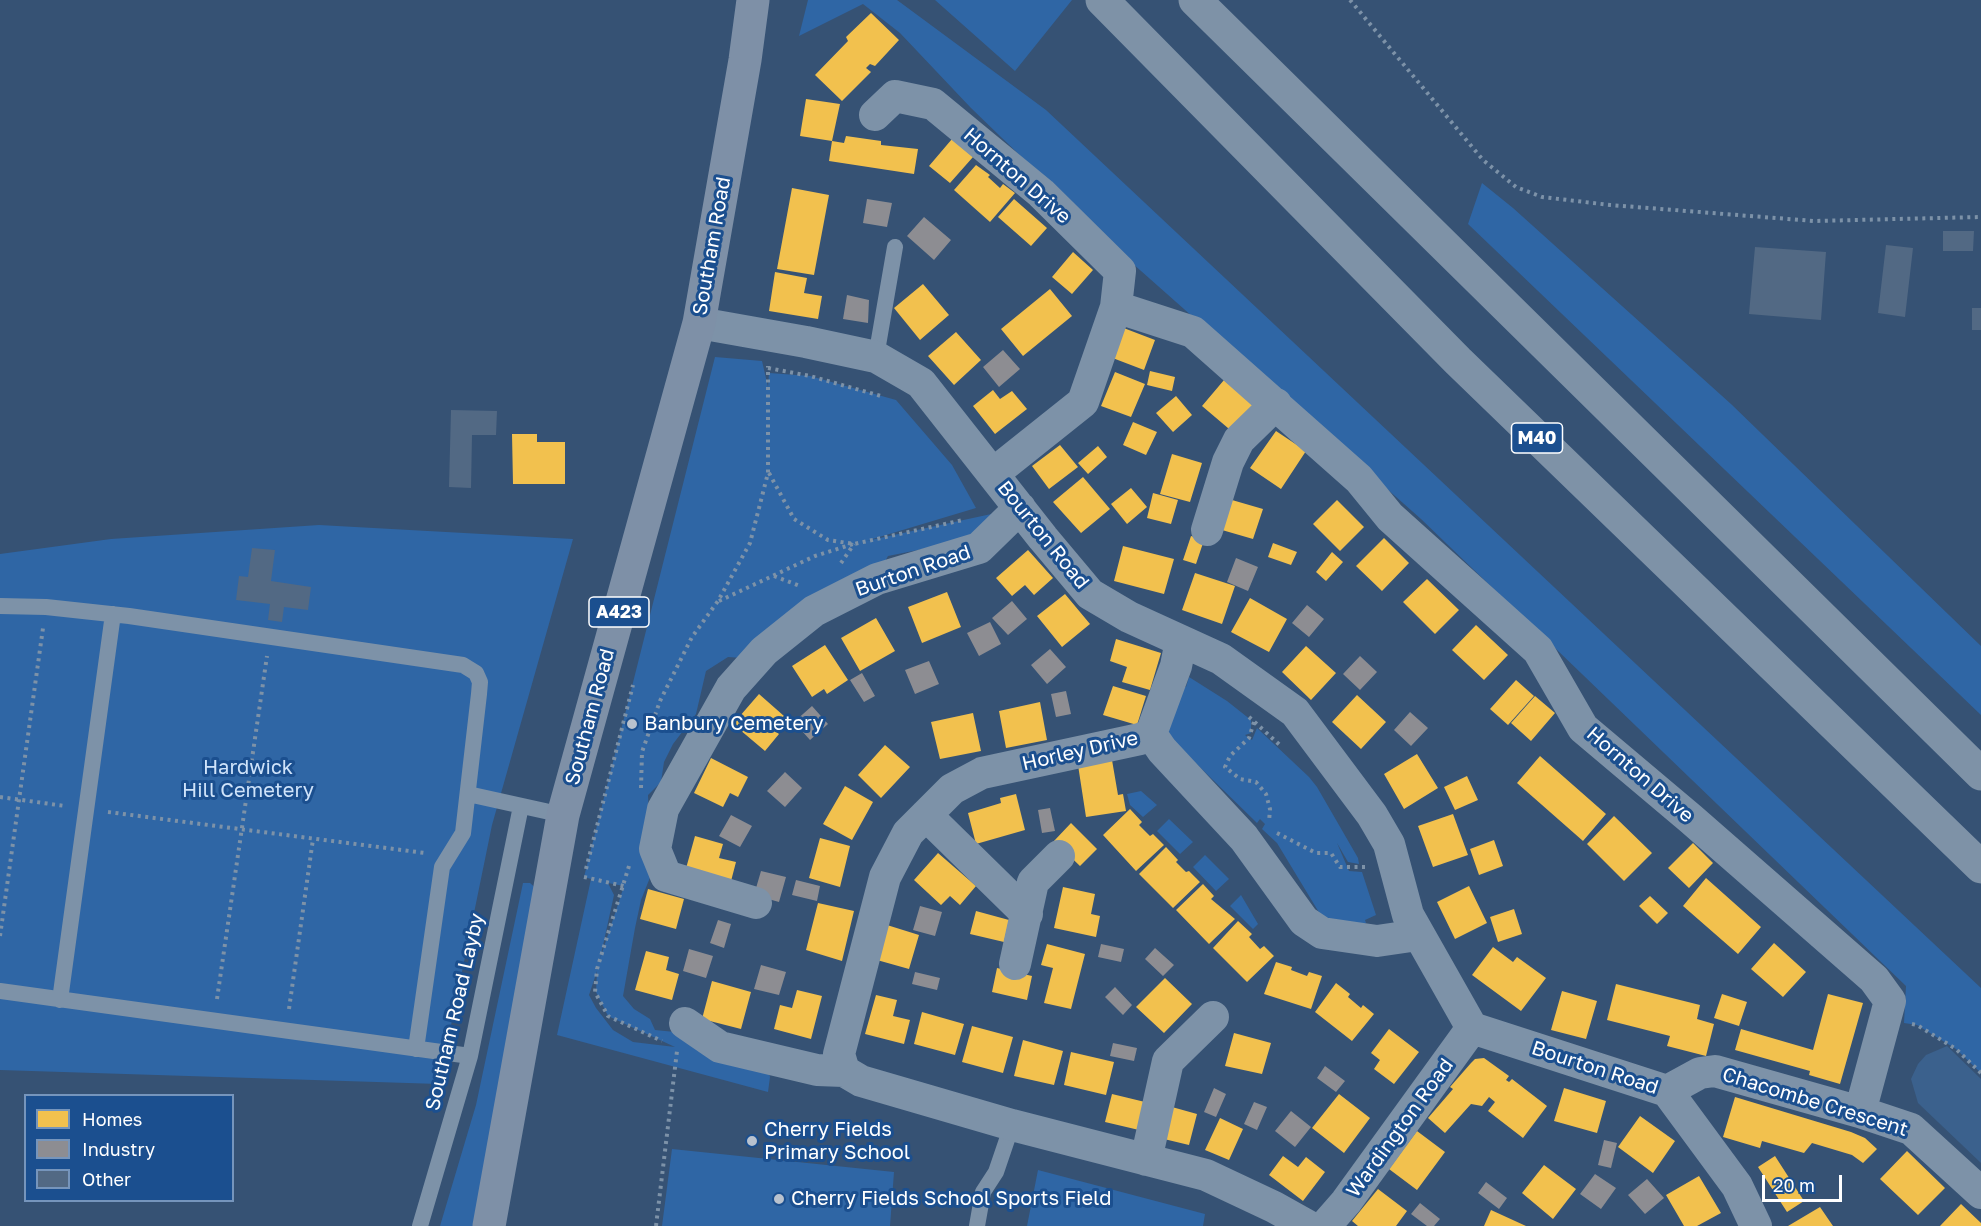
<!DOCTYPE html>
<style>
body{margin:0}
#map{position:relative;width:1981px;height:1226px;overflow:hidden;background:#365274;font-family:"Golos Text",sans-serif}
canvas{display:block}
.legend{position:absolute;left:24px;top:1094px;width:210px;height:108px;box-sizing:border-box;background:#1b4f8f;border:2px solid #7695bc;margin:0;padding:8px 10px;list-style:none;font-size:18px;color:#fff}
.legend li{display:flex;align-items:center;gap:12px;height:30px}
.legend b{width:30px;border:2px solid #7695bc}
.scale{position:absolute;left:1762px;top:1175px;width:80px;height:27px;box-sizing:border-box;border:3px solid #fff;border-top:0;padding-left:8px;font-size:18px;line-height:21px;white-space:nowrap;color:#fff;-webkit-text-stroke:4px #1b4f8f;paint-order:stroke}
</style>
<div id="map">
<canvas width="1981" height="1226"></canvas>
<ul class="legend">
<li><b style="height:16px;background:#f2c14e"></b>Homes</li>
<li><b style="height:16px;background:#8d8d92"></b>Industry</li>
<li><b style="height:16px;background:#526984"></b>Other</li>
</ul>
<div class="scale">20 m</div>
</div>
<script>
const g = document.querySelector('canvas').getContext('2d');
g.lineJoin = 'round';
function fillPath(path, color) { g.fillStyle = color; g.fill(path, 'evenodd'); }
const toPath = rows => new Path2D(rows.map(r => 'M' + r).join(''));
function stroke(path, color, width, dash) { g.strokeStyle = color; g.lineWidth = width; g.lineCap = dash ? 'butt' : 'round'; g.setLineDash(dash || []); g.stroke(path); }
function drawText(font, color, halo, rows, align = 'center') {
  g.font = font + ' "Golos Text",sans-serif'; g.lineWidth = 6; g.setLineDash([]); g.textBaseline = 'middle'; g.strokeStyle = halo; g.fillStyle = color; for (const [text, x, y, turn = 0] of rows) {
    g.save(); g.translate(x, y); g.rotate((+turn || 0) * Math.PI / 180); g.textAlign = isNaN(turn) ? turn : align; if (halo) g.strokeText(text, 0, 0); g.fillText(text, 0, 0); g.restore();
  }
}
const green = toPath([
 [808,0,897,0,1046,110,1981,988,1981,1073,1956,1049,1917,1025,1904,1023,1906,986,1421,519,1123,255,971,108,900,33,863,4,799,36],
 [935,0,1072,0,1015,71],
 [1482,183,1513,208,1731,404,1981,646,1981,715,1468,224],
 [715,357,762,361,768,387,769,373,810,376,896,400,952,465,976,508,866,541,996,513,978,538,888,556,882,567,757,659,728,657,706,671,696,714,673,744,664,762,661,782,648,795,651,875,641,900,635,928,623,996,634,1009,650,1019,655,1030,675,1032,768,1069,770,1077,768,1092,557,1035,591,879,584,877],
 [608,883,624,886,600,959,614,895],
 [597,971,596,992,608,1016,675,1047,633,1042,613,1030,596,1008,589,995],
 [319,525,573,539,492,825,439,1084,0,1070,0,554,111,539],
 [1189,677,1227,701,1251,720,1251,733,1245,735,1252,740,1257,728,1309,777,1317,787,1358,858,1359,864,1348,862,1337,843,1349,871,1362,872,1376,915,1365,920,1366,923,1354,926,1323,919,1277,843,1262,829,1265,824,1260,819,1257,823,1168,736,1170,722,1182,686,1186,687],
 [1141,791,1157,805,1143,817,1130,805,1127,794],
 [1169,819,1193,842,1180,854,1157,831],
 [1205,855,1229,879,1216,891,1193,867],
 [523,883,530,883,540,892,475,1226,440,1226,476,1105],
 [1241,895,1258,924,1253,929,1230,906],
 [672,1149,894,1172,890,1226,662,1226],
 [1038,1170,1205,1214,1203,1226,1027,1226]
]);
const water = toPath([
 [1947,1046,1981,1079,1981,1163,1918,1103,1911,1079,1918,1064,1926,1055]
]);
const homes = toPath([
 [871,13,899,40,875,66,870,64,866,68,871,72,842,101,815,75,848,41,846,37],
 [806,99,840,104,832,141,800,136],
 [846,136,881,141,881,145,918,149,914,174,829,161,832,141,844,143],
 [952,139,973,157,950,183,929,166],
 [976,165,990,175,988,177,1000,188,1003,184,1015,193,990,222,954,190],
 [792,188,829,195,814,275,777,269],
 [1014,199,1047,228,1031,246,998,217],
 [1073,252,1093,270,1072,294,1052,277],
 [775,272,807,278,804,293,822,296,818,319,769,311],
 [923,284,949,315,920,340,894,308],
 [1050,289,1072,316,1023,356,1001,329],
 [1121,327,1155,340,1144,370,1110,357],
 [956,332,981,360,954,385,928,356],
 [1150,371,1175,377,1172,391,1147,385],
 [1115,372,1145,384,1131,417,1101,406],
 [1224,380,1257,408,1235,434,1202,406],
 [993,390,1000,399,1012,391,1027,409,995,434,973,406],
 [1176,396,1192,415,1173,432,1156,413],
 [1133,422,1157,432,1146,455,1123,445],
 [1276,431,1306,451,1281,489,1250,468],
 [512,434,537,434,537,442,565,442,565,484,513,484],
 [1060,445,1078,467,1049,489,1032,466],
 [1098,446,1107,457,1088,474,1078,463],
 [1172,454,1202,463,1190,502,1160,494],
 [1083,477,1110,509,1081,533,1053,502],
 [1131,488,1147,507,1127,524,1111,504],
 [1153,493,1178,500,1171,524,1147,518],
 [1232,500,1263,509,1253,539,1222,530],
 [1337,500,1364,527,1340,551,1313,524],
 [1191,536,1204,540,1196,564,1183,560],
 [1384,538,1409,563,1382,591,1356,566],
 [1273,543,1297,552,1291,565,1268,557],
 [1123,546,1174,559,1164,594,1114,581],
 [1028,550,1053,578,1034,595,1025,585,1012,596,996,578],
 [1332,552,1343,562,1326,581,1316,572],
 [1195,573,1235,586,1222,624,1182,610],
 [1427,579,1459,610,1435,634,1403,602],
 [947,592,961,627,922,643,908,607],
 [1065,594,1090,624,1062,647,1037,616],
 [1250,598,1287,619,1269,652,1231,632],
 [876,618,895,651,860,671,841,638],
 [1476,625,1508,655,1484,680,1452,650],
 [1116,639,1161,653,1150,690,1122,682,1127,667,1110,661],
 [825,645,848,680,827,694,824,689,812,697,792,666],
 [1306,646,1336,673,1311,700,1282,672],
 [1516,680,1534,696,1508,725,1490,709],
 [1113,686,1146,696,1137,725,1103,715],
 [759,694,784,716,773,729,779,734,765,751,733,724],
 [1357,695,1386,722,1361,749,1332,722],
 [1535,696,1555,713,1531,741,1511,723],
 [1040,702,1047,740,1006,748,999,711],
 [973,713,981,751,940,759,931,722],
 [885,745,910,767,881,798,858,775],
 [1417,754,1438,788,1404,809,1384,774],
 [1540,756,1606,814,1583,841,1517,783],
 [711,758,748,777,738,797,730,793,723,807,694,793],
 [1112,760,1118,795,1123,794,1126,811,1086,817,1078,765],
 [1467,776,1478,800,1455,810,1444,787],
 [845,786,873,802,852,840,823,824],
 [1016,794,1025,830,976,844,968,813,1001,803,1000,798],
 [1130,809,1142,822,1139,825,1150,836,1153,834,1164,845,1136,871,1103,835],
 [1453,814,1468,855,1433,867,1418,826],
 [1614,816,1652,853,1624,881,1587,844],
 [1071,823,1097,849,1080,866,1054,841],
 [695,836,723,844,719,858,736,862,730,885,685,872],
 [820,838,850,846,840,887,809,878],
 [1494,840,1503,866,1479,875,1470,849],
 [1693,843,1713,863,1689,888,1668,868],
 [1166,847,1178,860,1176,862,1186,872,1189,871,1200,882,1173,908,1139,874],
 [938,853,976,886,960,905,950,896,941,905,914,880],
 [1706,878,1761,927,1738,954,1683,906],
 [1203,884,1214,896,1211,899,1235,919,1209,944,1176,910],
 [1469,886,1487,923,1455,939,1437,902],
 [1063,887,1095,894,1091,914,1100,916,1096,937,1054,928],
 [648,889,684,899,676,929,640,919],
 [1650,896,1668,913,1657,924,1639,906],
 [818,903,854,911,842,961,806,950],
 [1514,909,1522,934,1498,942,1490,917],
 [976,911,1009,920,1004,942,970,934],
 [1238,921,1252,934,1249,937,1260,949,1264,946,1274,956,1247,982,1213,948],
 [887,925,919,935,909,969,877,960],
 [1774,943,1806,972,1783,997,1751,969],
 [1047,944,1085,954,1071,1009,1044,1003,1053,968,1041,965],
 [1493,947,1513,962,1517,957,1546,978,1521,1011,1472,975],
 [646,951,669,957,666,970,679,974,672,1000,635,990],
 [1276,962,1292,967,1291,970,1307,976,1309,972,1322,976,1311,1009,1264,994],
 [997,968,1032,976,1027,1000,992,992],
 [1165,978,1192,1004,1164,1033,1136,1007],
 [712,981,751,992,741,1029,702,1019],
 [1336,983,1350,994,1348,997,1361,1008,1363,1005,1374,1014,1352,1041,1315,1012],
 [1616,984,1700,1005,1697,1019,1714,1024,1706,1056,1667,1046,1670,1036,1607,1020],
 [797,990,822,996,811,1039,774,1029,780,1005,792,1008],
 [1562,991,1597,1001,1586,1039,1551,1030],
 [1722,994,1747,1002,1739,1026,1714,1018],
 [1828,994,1863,1003,1840,1084,1809,1075,1810,1071,1735,1050,1741,1029,1813,1050],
 [876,995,897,1000,893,1016,910,1020,904,1044,865,1034],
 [922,1012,964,1024,955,1055,914,1044],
 [972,1026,1013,1037,1003,1073,962,1062],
 [1389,1029,1419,1052,1394,1084,1374,1069,1380,1060,1371,1053],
 [1234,1033,1271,1043,1262,1074,1225,1066],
 [1023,1040,1063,1051,1054,1085,1014,1076],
 [1071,1052,1114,1062,1106,1095,1064,1085],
 [1484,1058,1509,1076,1506,1080,1509,1082,1512,1079,1547,1106,1523,1138,1488,1111,1495,1102,1489,1097,1482,1106,1471,1104,1445,1133,1428,1118,1453,1089,1450,1087,1471,1063,1475,1059],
 [1564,1088,1606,1101,1597,1133,1554,1121],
 [1112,1094,1145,1102,1139,1130,1105,1122],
 [1339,1094,1370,1118,1344,1153,1312,1128],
 [1735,1097,1851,1132,1865,1138,1877,1149,1863,1163,1852,1155,1812,1143,1804,1153,1762,1141,1760,1148,1723,1137],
 [1172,1107,1197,1114,1189,1145,1164,1139],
 [1640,1116,1675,1141,1653,1173,1618,1147],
 [1220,1118,1243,1129,1229,1160,1205,1150],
 [1417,1131,1445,1152,1417,1190,1389,1169],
 [1907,1151,1945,1188,1918,1215,1880,1179],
 [1283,1156,1298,1167,1306,1157,1325,1172,1303,1201,1269,1175],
 [1775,1156,1804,1201,1787,1212,1758,1167],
 [1544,1165,1576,1189,1553,1219,1522,1193],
 [1699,1176,1721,1213,1697,1226,1684,1226,1666,1195],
 [1378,1189,1407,1211,1396,1226,1358,1226,1352,1221],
 [1961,1204,1981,1223,1981,1226,1940,1226],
 [1820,1207,1833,1226,1788,1226],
 [1491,1210,1526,1226,1484,1226]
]);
const industry = toPath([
 [867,199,892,203,887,227,863,223],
 [924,217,951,240,934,260,907,236],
 [847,295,869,300,868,323,843,319],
 [1003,350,1020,369,999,387,983,367],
 [1236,558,1258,567,1248,591,1227,582],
 [1012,601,1027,619,1008,635,992,618],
 [1307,605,1324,619,1309,637,1292,623],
 [990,622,1001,644,979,656,967,633],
 [1050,649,1066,667,1047,684,1031,665],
 [1360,656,1377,672,1360,690,1343,674],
 [929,661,939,684,915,694,905,670],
 [862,673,875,696,864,702,850,680],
 [1066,691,1071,714,1056,717,1051,694],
 [812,706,828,724,810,740,794,722],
 [1410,712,1428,728,1411,746,1394,730],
 [785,772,802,788,785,807,767,791],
 [1050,808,1055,831,1042,833,1038,810],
 [731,815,752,826,740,847,719,836],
 [761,871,786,877,779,902,754,895],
 [796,880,820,886,817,901,792,895],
 [920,906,942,912,935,936,913,930],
 [718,920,731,924,724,948,710,943],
 [1101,944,1124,949,1121,962,1098,957],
 [1155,948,1174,965,1163,976,1145,959],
 [689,949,713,956,706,978,683,971],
 [761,965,786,972,779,995,754,989],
 [915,972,940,978,937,990,912,984],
 [1115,987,1132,1005,1123,1015,1105,997],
 [1113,1043,1137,1048,1134,1061,1110,1056],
 [1325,1066,1345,1081,1336,1092,1317,1078],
 [1214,1088,1226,1094,1216,1117,1204,1112],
 [1254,1102,1267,1107,1257,1130,1244,1124],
 [1291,1111,1311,1127,1295,1147,1275,1131],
 [1604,1140,1617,1143,1611,1168,1598,1165],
 [1595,1174,1616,1188,1601,1209,1580,1194],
 [1647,1179,1664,1198,1645,1214,1628,1195],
 [1486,1182,1507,1198,1499,1209,1478,1193],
 [1420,1203,1440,1219,1434,1226,1427,1226,1411,1214]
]);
const building = toPath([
 [1943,231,1974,231,1973,251,1943,251],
 [1886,245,1913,248,1905,317,1878,313],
 [1755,247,1826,252,1821,320,1749,314],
 [1972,308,1981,308,1981,330,1972,330],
 [451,410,497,411,496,435,472,435,471,488,449,487],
 [252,548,275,550,271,581,311,587,308,610,284,607,282,622,268,620,270,604,236,600,239,576,248,577]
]);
const path = toPath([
 [1350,0,1483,160,1516,187,1542,197,1610,205,1814,221,1981,217],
 [768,368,810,376,881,396],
 [769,473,794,519,828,540,854,544,963,520],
 [841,563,854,544],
 [774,576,800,586],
 [719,601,815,556,853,544],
 [1249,717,1281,746],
 [1254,722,1249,738,1230,756,1225,767,1240,779,1256,782,1266,794,1270,809,1269,822],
 [641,788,642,752,660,701,692,637,718,601,750,543,768,473,768,366],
 [0,797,65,806],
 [108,812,425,853],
 [1277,833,1316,853,1331,853,1340,867,1368,867],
 [629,866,597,969,595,992,608,1016,662,1041],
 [586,869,633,685],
 [584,877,624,886],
 [0,936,43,628],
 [217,999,267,656],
 [289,1009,313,839],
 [1912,1024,1917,1025,1956,1049,1981,1073],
 [656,1226,677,1051]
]);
const service = toPath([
 [876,357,895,247],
 [0,606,46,607,129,616,463,665,476,673,480,682,479,694,463,833,442,867,416,1049],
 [468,794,563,815],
 [0,991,470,1056],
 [60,1000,113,614],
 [420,1226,470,1056,521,806],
 [977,1226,983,1192,996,1172,1012,1125]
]);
const minor = toPath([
 [875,115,895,96,933,104,1041,193,1120,271,1116,307],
 [699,323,806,342,876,357,921,383,1043,538,1090,594,1129,617,1221,659,1295,712,1372,815,1389,844,1408,915,1472,1028,1667,1091,1737,1186,1756,1226],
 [994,473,1083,402,1116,307,1193,332,1359,479,1390,517,1538,650,1583,728,1691,819,1874,979,1890,1001,1860,1112],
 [1207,530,1228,462,1239,440,1276,404],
 [1181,641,1176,666,1151,734,1140,739,982,773,952,789,908,833,885,877,839,1054,844,1071,861,1081,1012,1125,1206,1175,1274,1207,1308,1226],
 [1151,734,1162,750,1244,838,1304,921,1322,933,1377,941,1418,935],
 [926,815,1027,914],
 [756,903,666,876,655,849,663,809,731,688,764,651,814,611,877,579,979,548,1020,508],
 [1015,964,1033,882,1059,856],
 [685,1023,720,1047,817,1070,844,1071],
 [1667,1091,1700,1073,1715,1071,1860,1112,1911,1129,1981,1193],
 [1146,1160,1168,1061,1213,1017],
 [1325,1226,1346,1202,1472,1028]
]);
const trunk = toPath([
 [489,1226,563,815,699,323,745,60,753,0]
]);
const motorway = toPath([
 [1102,0,1458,361,1981,867],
 [1195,0,1981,774]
]);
const markers = [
 [632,724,6,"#b9c2ce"],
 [752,1141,6,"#b9c2ce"],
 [779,1199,6,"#b9c2ce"]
];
const shields = [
 [1537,438,51],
 [619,612,60]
];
const shieldNames = [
 ["M40",1537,438],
 ["A423",619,612]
];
const streetNames = [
 ["Hornton Drive",1017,176,41],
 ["Southam Road",712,246,-80],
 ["Bourton Road",1043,535,51],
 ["Burton Road",913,571,-19],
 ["Southam Road",590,717,-75],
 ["Horley Drive",1080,751,-13],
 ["Hornton Drive",1640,775,41],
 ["Southam Road Layby",455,1012,-77],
 ["Bourton Road",1595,1068,18],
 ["Chacombe Crescent",1815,1102,17],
 ["Wardington Road",1400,1128,-54]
];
const poiNames = [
 ["Banbury Cemetery",644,724],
 ["Cherry Fields",764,1130],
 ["Primary School",764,1153],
 ["Cherry Fields School Sports Field",791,1199]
];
const parkNames = [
 ["Hardwick",248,768],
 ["Hill Cemetery",248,791]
];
fillPath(green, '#2f66a5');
fillPath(water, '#3b618d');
fillPath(homes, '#f2c14e');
fillPath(industry, '#8d8d92');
fillPath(building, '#526984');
stroke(path, '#7d92a8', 4, [3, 4.5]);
stroke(service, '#7d92a8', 16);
stroke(minor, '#7d92a8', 32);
stroke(trunk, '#7e90a7', 33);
stroke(motorway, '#7e92a7', 33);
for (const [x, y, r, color] of markers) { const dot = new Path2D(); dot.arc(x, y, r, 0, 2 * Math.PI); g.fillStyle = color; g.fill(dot); stroke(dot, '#1b4f8f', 2); }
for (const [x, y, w] of shields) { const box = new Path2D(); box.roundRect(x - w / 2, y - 15, w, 30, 4.5); g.fillStyle = '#1b4f8f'; g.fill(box); stroke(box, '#fff', 1.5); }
drawText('bold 18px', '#fff', null, shieldNames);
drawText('20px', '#fff', '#1b4f8f', streetNames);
drawText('20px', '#fff', '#1b4f8f', poiNames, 'left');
drawText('20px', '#cfe3fa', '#1b4f8f', parkNames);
</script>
